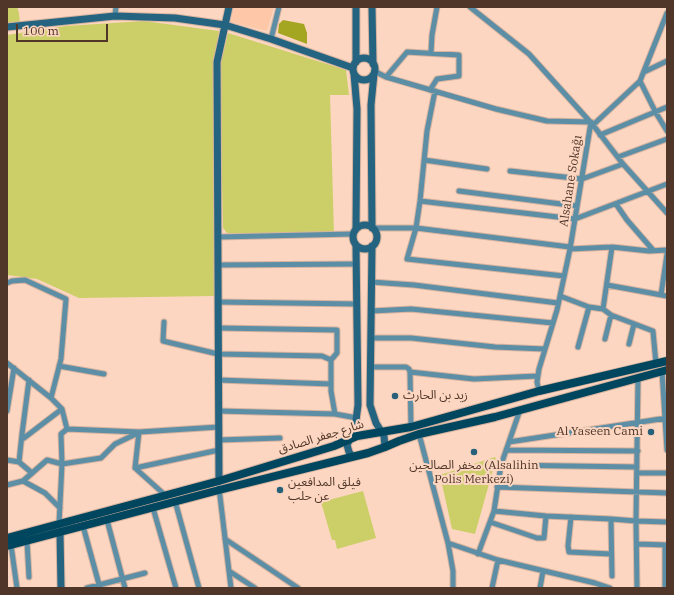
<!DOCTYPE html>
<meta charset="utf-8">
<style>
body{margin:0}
#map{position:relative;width:674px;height:595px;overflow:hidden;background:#fcd6c1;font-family:"IBM Plex Serif",serif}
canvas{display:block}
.frame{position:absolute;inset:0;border:8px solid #4f3628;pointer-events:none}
.scale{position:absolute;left:16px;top:24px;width:92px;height:18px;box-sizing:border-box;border:2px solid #4f3628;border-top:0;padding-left:5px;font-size:12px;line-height:14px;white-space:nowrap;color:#4f3628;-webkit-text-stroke:3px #fcd6c1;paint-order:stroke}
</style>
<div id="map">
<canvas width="674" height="595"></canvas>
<div class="frame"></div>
<div class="scale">100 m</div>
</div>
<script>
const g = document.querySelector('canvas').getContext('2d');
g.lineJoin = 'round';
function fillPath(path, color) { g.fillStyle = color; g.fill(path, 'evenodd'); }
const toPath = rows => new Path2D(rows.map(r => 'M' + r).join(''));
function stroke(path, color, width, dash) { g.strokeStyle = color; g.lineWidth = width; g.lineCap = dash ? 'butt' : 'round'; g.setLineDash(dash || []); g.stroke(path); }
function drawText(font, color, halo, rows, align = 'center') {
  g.font = font + ' "IBM Plex Serif","Noto Sans Arabic",serif'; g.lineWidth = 4; g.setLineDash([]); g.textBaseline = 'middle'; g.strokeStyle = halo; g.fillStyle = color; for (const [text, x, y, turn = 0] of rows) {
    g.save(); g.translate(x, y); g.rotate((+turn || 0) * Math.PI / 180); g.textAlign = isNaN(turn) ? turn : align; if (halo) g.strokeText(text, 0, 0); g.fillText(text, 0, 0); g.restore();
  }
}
const built = toPath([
 [233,7,274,7,267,31,231,22]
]);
const green = toPath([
 [7,7,17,7,19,13,20,23,7,26],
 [144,21,219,31,216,52,214,85,214,296,79,298,37,279,7,275,7,35,66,26],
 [228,33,346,70,349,95,330,95,334,234,233,233,227,233,223,228,221,140,221,62],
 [495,457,496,459,475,534,452,529,440,475],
 [363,491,376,538,337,549,335,540,332,540,321,502]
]);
const forest = toPath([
 [283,20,304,24,307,33,307,44,278,33,279,24]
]);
const street = toPath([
 [470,7,529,54,593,125,623,164,667,213],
 [115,16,116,7],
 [271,39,279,7],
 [431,53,432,35,437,7],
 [374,71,386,77,496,109,547,121,591,122,570,249,612,247,649,251,667,250],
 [644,72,667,61],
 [386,77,407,52,459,55,459,76,437,79,430,90],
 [640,81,656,113,667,131],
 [593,125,640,81,667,13],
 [600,135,667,107],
 [618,157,667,139],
 [424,160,487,169],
 [510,171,582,179,623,164],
 [459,191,577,206],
 [420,201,575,219,667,184],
 [616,204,627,220,653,250],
 [372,228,416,228,420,201,427,131,435,91],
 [218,237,353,234],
 [218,265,356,264],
 [564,276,407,259,416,228,570,247],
 [371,282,414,285,558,303],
 [7,283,12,281,25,280,66,299,61,359,51,398],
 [607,285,667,296],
 [661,295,667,254],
 [560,296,589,307,603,309,611,315,653,331,656,364],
 [218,302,357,304],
 [603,309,612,247],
 [371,311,411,309,553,323],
 [164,322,163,341,218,354,322,356,331,360,331,391,335,414],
 [218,328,337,330,337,353,331,360],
 [372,338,411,338,495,347,545,349],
 [605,339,611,315],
 [629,344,634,324],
 [578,347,589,307],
 [7,363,51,398,62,409,67,429,61,434,62,464,59,524],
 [59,366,104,374],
 [371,367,406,367,409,369,410,372],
 [662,371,667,450],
 [29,380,22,434,24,438,62,409],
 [218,380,331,384],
 [539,391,537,382,539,369,557,310,570,249],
 [7,411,14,368],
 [219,411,335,414,357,418],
 [411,427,410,372,474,379,538,376],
 [67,429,139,432,219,427],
 [139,432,135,468,165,495],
 [22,434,19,462,32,473],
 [419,434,448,543,453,571,453,588],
 [219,440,280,438],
 [509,442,667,418],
 [506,450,638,451],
 [7,460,19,462],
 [501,465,637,467],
 [135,468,219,450],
 [637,473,667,473],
 [23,481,45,493,60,508],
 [7,485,23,481,47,460,62,464,101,458,115,444,138,433],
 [497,487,667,493],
 [219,488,231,588],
 [175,501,199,588],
 [153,508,176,588],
 [494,511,546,516,611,519,636,521,667,522],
 [571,517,568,546,569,552,611,554],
 [611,519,612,576],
 [107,520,125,588],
 [490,522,537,538,544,538,546,516],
 [83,526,100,588],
 [225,539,298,588],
 [27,541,29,577],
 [448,543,498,560,595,583,610,588],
 [637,544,667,545],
 [11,545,17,588],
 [665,545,665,588],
 [478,554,494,511,501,465,520,410],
 [229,571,255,588],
 [87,588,145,573],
 [492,588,498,560],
 [540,588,543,571],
 [637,588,636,521,638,378]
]);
const secondary = toPath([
 [372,7,373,64],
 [7,27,115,16,175,18,225,25,271,39,353,68],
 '353 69a11 11 0 1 1 22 0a11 11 0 1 1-22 0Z',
 [356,62,356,7],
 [354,74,357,109,356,229],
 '353 237a12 12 0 1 1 24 0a12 12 0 1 1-24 0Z',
 [372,228,371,105,374,74],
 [372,246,370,405,376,423,384,436,385,447],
 [352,456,349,452,347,445,355,428,358,405,356,245],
 [219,481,217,62,229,7],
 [60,532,61,588]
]);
const primary = toPath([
 [7,538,219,481,334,446,357,436,411,427,539,391,667,361],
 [7,546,219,490,368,453,385,447,399,441,419,434,495,417,667,370]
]);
const markers = [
 [395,396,4,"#28607a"],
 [651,432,4,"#28607a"],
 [474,452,4,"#28607a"],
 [280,490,4,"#28607a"]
];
const streetNames = [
 ["Alsahane Sokağı",571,181,-81],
 ["شارع جعفر الصادق",321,437,-17]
];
const poiNames = [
 ["زيد بن الحارث",403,396],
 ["Al Yaseen Cami",643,432,"right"],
 ["مخفر الصالحين (Alsalihin",474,466,"center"],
 ["Polis Merkezi)",474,480,"center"],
 ["فيلق المدافعين",288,483],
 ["عن حلب",288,497]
];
fillPath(built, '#fec7a8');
fillPath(green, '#cccf67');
fillPath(forest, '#a4a621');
stroke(street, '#d6b39f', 7);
stroke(secondary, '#d6b39f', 9);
stroke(primary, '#d6b39f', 10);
stroke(street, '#5c8ea6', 5);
stroke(secondary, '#246480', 7);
stroke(primary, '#01465f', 8);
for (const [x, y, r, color] of markers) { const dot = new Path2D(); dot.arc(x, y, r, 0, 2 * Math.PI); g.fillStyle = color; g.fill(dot); stroke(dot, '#fcd6c1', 1.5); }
drawText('12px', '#4f3628', '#fcd6c1', streetNames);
drawText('12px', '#4f3628', '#fcd6c1', poiNames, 'left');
</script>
